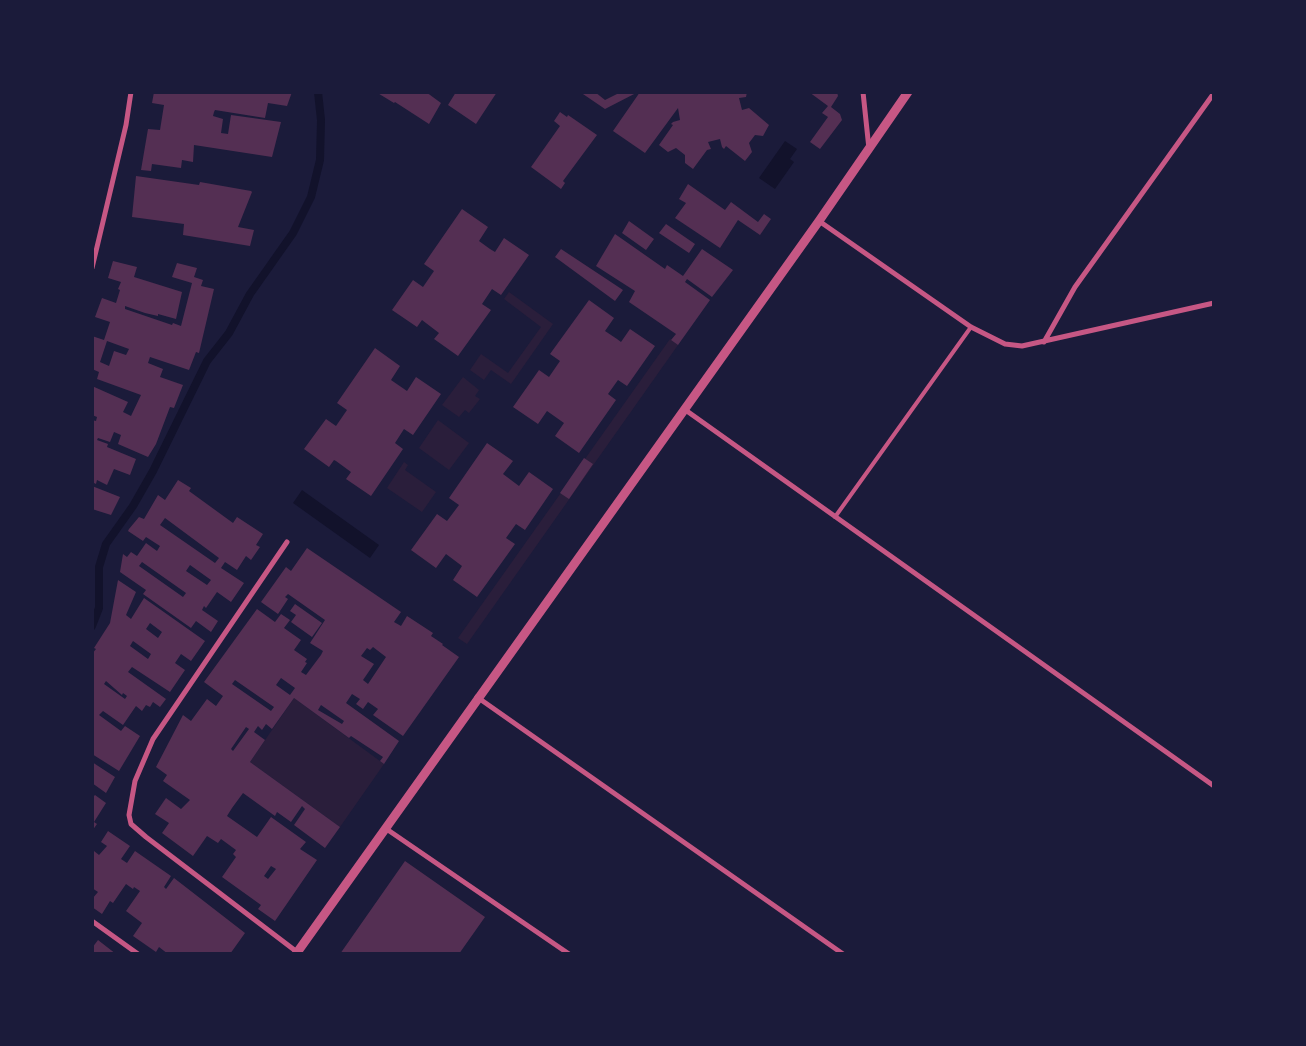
<!DOCTYPE html>
<style>
body{margin:0}
#map{position:relative;width:1306px;height:1046px;overflow:hidden;background:#1b1b3a;font-family:Inter,sans-serif}
canvas{display:block}
.frame{position:absolute;inset:0;border:94px solid #1b1b3a;pointer-events:none}
</style>
<div id="map">
<canvas width="1306" height="1046"></canvas>
<div class="frame"></div>
</div>
<script>
const g = document.querySelector('canvas').getContext('2d');
g.lineJoin = 'round';
function fillPath(path, color) { g.fillStyle = color; g.fill(path, 'evenodd'); }
const toPath = rows => new Path2D(rows.map(r => 'M' + r).join(''));
function stroke(path, color, width, dash) { g.strokeStyle = color; g.lineWidth = width; g.lineCap = dash ? 'butt' : 'round'; g.setLineDash(dash || []); g.stroke(path); }
const green = toPath([
 [509,292,553,324,511,384,491,370,484,380,470,370,481,354,508,373,541,327,504,299],
 [670,339,678,345,467,644,458,638],
 [463,377,479,390,475,396,480,399,469,413,465,410,459,417,442,405],
 [438,420,469,443,449,470,419,448],
 [404,462,408,465,405,470,436,492,422,512,387,488],
 [294,698,384,764,340,827,250,762]
]);
const water = toPath([
 [785,141,797,149,790,159,794,162,775,189,759,178],
 [302,490,379,545,370,558,293,503]
]);
const stream = toPath([
 [92,626,99,608,99,567,106,544,133,506,153,471,207,361,229,333,250,294,293,233,311,197,320,160,321,120,318,92]
]);
const building = toPath([
 [154,92,292,92,287,106,268,103,265,118,215,110,214,112,213,116,223,119,221,133,228,134,231,115,281,122,272,157,194,145,193,162,182,160,181,168,152,164,151,171,141,170,148,129,160,130,164,105,152,103],
 [376,92,426,92,441,103,429,124,395,102,394,103],
 [456,92,497,92,476,124,448,105],
 [580,92,595,92,605,100,621,92,638,92,605,109],
 [640,92,747,92,746,97,739,98,742,110,749,108,769,125,763,136,755,135,749,143,752,152,745,161,726,146,724,149,722,147,720,139,708,142,711,149,707,150,693,169,685,163,685,155,676,148,668,152,659,145,673,125,671,124,673,122,680,120,678,108,645,153,613,131],
 [809,92,837,92,838,96,831,107,840,114,842,120,820,149,810,142,828,117,822,113,828,106],
 [560,112,567,117,568,115,597,135,563,181,565,183,561,189,531,167,560,126,554,121],
 [136,176,199,185,200,182,251,191,252,192,238,227,254,230,250,246,183,235,184,224,132,217],
 [688,184,725,210,731,202,758,222,764,214,771,219,760,235,738,220,720,248,675,218,686,203,679,199],
 [462,209,488,227,479,241,490,249,495,252,504,238,529,255,501,295,492,289,482,304,491,310,458,356,434,339,439,333,422,320,417,327,392,310,413,280,423,287,434,271,424,264],
 [629,221,654,239,646,250,622,233],
 [666,224,695,244,689,253,659,233],
 [615,234,665,269,667,265,683,276,702,249,733,270,712,297,687,279,685,282,710,300,678,345,671,340,676,334,629,302,635,291,596,266],
 [561,249,623,290,615,301,555,257],
 [113,261,137,267,134,277,182,292,176,319,158,314,158,316,145,313,125,306,125,309,172,325,173,323,181,326,192,283,172,277,177,263,197,268,194,277,203,280,201,286,214,289,199,353,196,352,189,370,150,357,148,363,163,369,160,377,183,385,174,408,170,407,156,444,148,457,118,444,121,435,114,432,110,442,98,438,97,440,108,444,107,447,136,459,130,475,114,469,107,485,97,480,96,484,92,482,92,420,96,421,97,417,92,415,92,386,128,402,123,412,131,416,141,395,97,379,99,372,92,369,92,336,104,340,110,322,95,317,102,298,116,303,120,290,118,289,121,282,108,278],
 [107,341,129,349,126,355,114,351,109,366,100,362],
 [589,300,614,318,605,331,617,339,621,342,630,329,655,346,627,386,618,380,608,394,616,400,579,453,555,436,564,423,547,411,538,424,513,407,539,370,549,377,560,361,550,354],
 [375,348,400,366,391,380,407,391,416,377,441,394,413,435,404,429,395,443,403,449,371,496,346,479,351,472,336,461,334,460,329,467,304,449,326,419,336,426,347,410,337,403],
 [487,443,513,461,503,474,519,486,529,472,553,489,525,530,516,524,506,538,515,544,477,597,453,580,462,566,446,554,436,568,411,550,437,514,447,521,459,505,449,498],
 [584,458,593,464,569,499,560,493],
 [178,480,191,488,189,491,233,523,237,517,263,534,256,545,260,547,251,560,246,556,237,570,225,562,221,568,244,583,231,602,217,592,206,608,204,606,202,610,218,621,211,632,196,621,191,628,143,594,146,590,120,572,123,554,127,557,131,552,137,556,146,543,157,551,160,546,146,537,143,541,128,531,129,529,139,517,144,519,158,495,165,500],
 [165,518,219,558,215,563,160,525],
 [142,562,186,593,183,597,139,566],
 [190,565,211,580,207,585,186,571],
 [92,486,120,497,111,515,92,509],
 [307,548,401,612,394,622,401,626,407,616,433,633,431,636,443,644,442,645,459,657,403,736,373,715,378,709,368,702,363,709,356,704,360,699,352,694,346,703,399,741,384,764,380,761,383,757,351,736,349,738,294,698,272,729,266,724,262,730,258,726,254,732,265,740,250,762,340,827,325,848,294,825,305,809,302,806,291,822,277,812,275,816,243,793,232,808,227,816,257,837,271,817,306,842,300,849,317,860,275,921,258,909,261,905,222,877,236,857,233,854,236,850,221,839,218,843,207,836,193,856,162,833,169,823,155,814,166,798,181,809,190,800,163,781,167,775,156,767,183,715,191,721,207,699,216,706,223,696,204,682,257,609,275,622,281,614,290,620,284,628,301,640,294,650,307,659,305,662,307,663,301,672,306,675,321,655,323,651,310,643,325,620,288,594,285,597,288,599,278,614,261,602,286,567,291,571],
 [373,647,386,657,368,684,363,680,374,664,361,656,367,648,370,650],
 [281,678,295,688,290,695,276,685],
 [235,680,274,707,271,711,232,684],
 [321,705,344,721,342,724,318,710],
 [246,727,249,729,233,751,231,749],
 [271,866,276,869,268,879,264,876],
 [118,580,136,592,126,615,131,619,144,598,205,641,191,661,181,654,175,663,185,670,170,692,132,667,128,672,166,699,160,707,153,702,150,707,146,705,142,711,136,706,123,725,103,711,99,715,121,731,125,726,140,736,119,771,92,754,92,654,96,649,94,648,110,623],
 [150,623,162,632,158,638,146,629],
 [133,641,151,654,148,659,130,646],
 [106,681,122,695,123,693,127,696,125,699,104,684],
 [295,604,322,623,312,637,291,622,296,615,290,611],
 [92,762,115,777,106,793,92,783],
 [95,795,106,803,94,822,97,824,92,831,92,798],
 [108,831,130,846,121,859,127,863,135,851,171,876,164,887,166,889,174,878,245,933,230,954,168,954,159,947,156,952,133,936,142,923,126,911,140,891,134,887,133,889,126,884,113,903,110,901,102,914,92,907,92,899,98,892,92,888,92,853,94,851,99,855,107,846,101,842],
 [405,861,485,917,461,951,459,954,340,954],
 [98,940,116,954,92,954,92,948]
]);
const service = toPath([
 [835,517,971,327]
]);
const minor = toPath([
 [863,92,869,149],
 [819,221,971,327,1005,344,1022,346,1214,303],
 [92,268,126,125,131,92],
 [1044,342,1075,287,1214,93],
 [684,409,1214,786],
 [287,542,153,739,135,781,129,815,131,824,146,837,297,952],
 [477,697,843,954],
 [385,828,569,954],
 [92,921,138,954]
]);
const tertiary = toPath([
 [296,954,819,221,908,92]
]);
fillPath(green, '#2a1e3b');
fillPath(water, '#12122b');
stroke(stream, '#12122b', 8);
fillPath(building, '#542f53');
stroke(service, '#c65784', 4);
stroke(minor, '#c65784', 5);
stroke(tertiary, '#c65784', 9);
</script>
